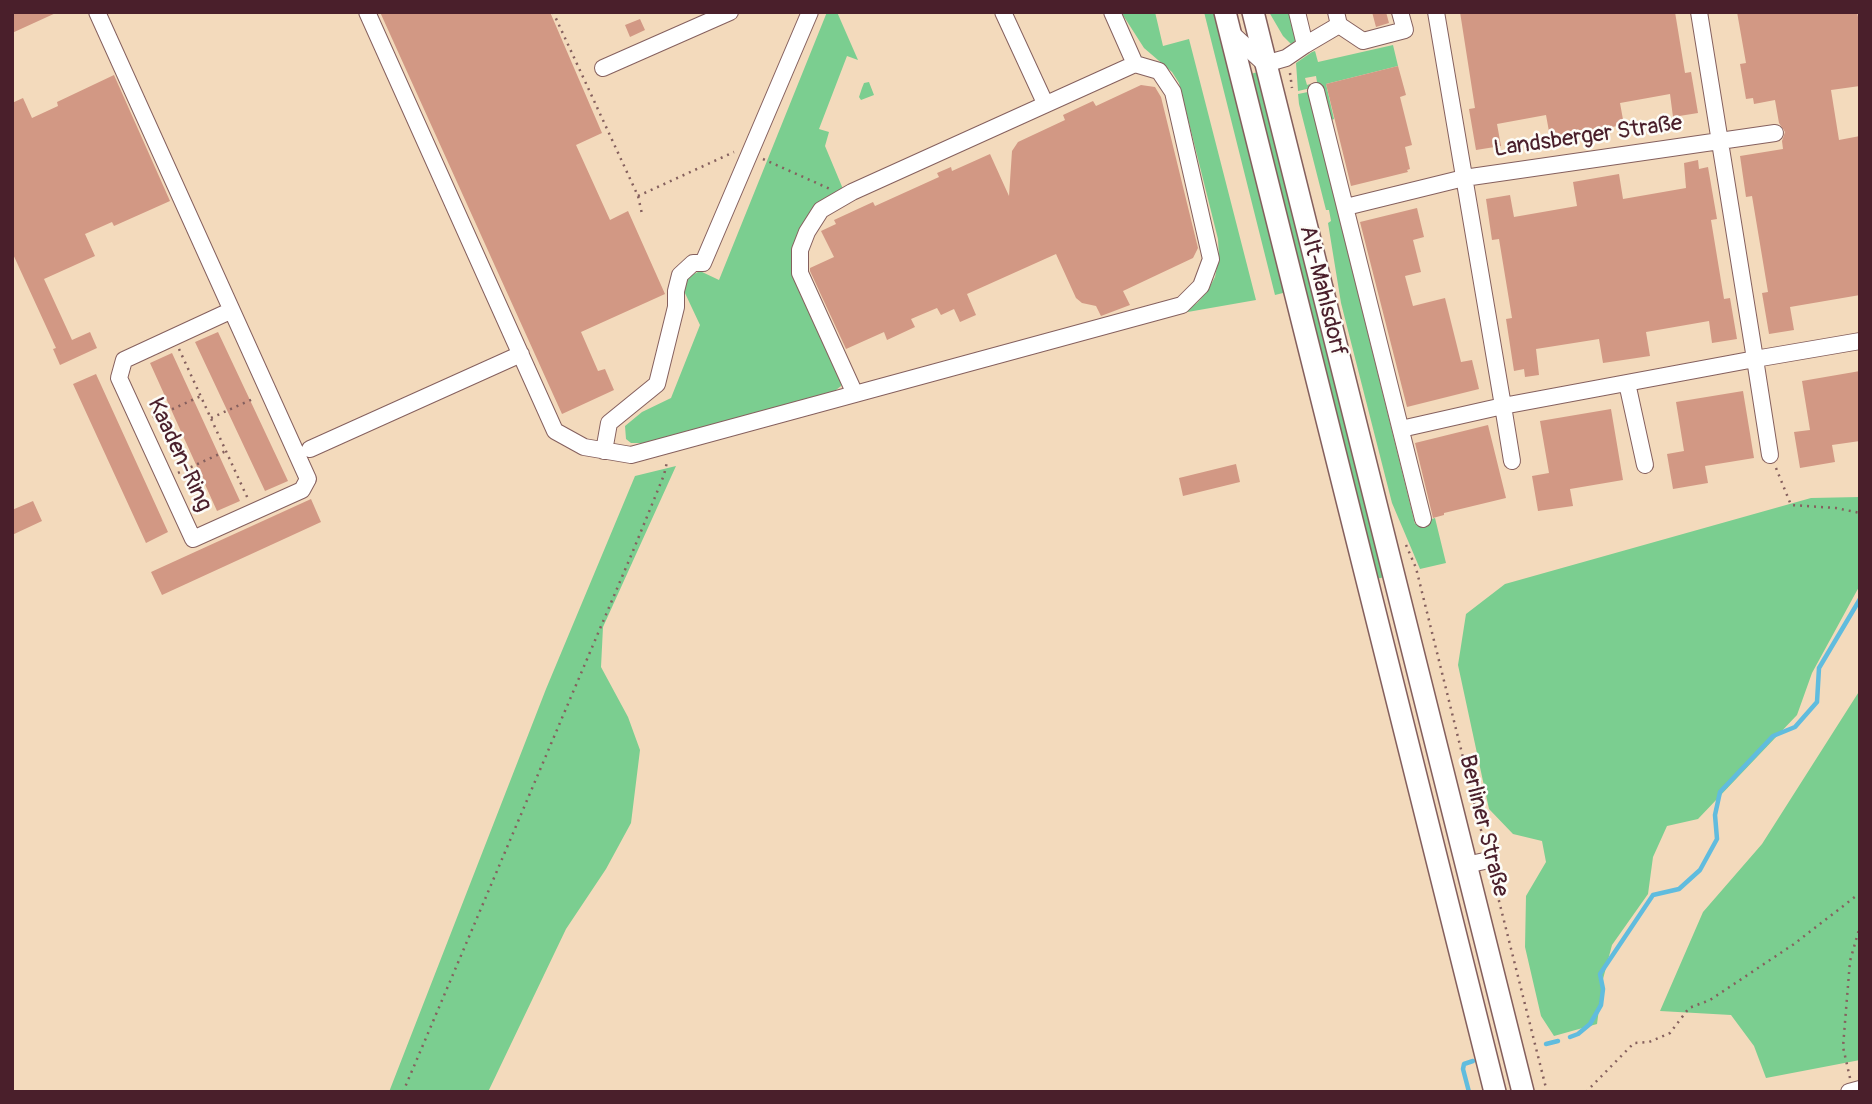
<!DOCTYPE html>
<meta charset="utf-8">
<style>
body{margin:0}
#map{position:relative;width:1872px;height:1104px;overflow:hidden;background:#f3dabc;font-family:Pangolin,sans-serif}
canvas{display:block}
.frame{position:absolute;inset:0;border:14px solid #4a1f2b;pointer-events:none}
</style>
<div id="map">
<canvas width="1872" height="1104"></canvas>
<div class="frame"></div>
</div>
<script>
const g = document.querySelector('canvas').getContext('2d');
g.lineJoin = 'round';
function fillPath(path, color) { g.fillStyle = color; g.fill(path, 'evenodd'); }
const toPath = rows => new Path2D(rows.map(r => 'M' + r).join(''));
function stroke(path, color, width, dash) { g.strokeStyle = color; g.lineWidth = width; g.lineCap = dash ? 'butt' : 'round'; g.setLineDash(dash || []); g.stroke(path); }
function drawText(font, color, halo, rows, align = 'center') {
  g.font = font + ' Pangolin,sans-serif'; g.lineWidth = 5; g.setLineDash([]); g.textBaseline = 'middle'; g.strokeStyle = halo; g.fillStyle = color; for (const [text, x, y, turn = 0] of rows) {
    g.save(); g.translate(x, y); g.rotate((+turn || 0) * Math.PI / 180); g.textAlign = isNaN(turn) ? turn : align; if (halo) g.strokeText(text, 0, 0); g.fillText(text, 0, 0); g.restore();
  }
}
const green = toPath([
 [827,12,837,12,858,60,847,56,819,129,829,132,825,146,843,189,795,252,841,378,841,386,831,394,645,443,631,443,626,439,625,426,642,412,671,398,700,325,684,291,685,281,690,276,700,271,719,280],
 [1121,12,1155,12,1163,46,1189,39,1256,300,1182,313,1197,303,1207,292,1215,277,1219,257,1218,239,1179,83,1172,72,1144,48],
 [1204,12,1217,12,1287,292,1275,295],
 [1269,12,1293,12,1297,39,1295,41,1291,44,1283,36],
 [1393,45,1398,66,1326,84,1334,119,1328,121,1315,87,1314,83,1317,82,1316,76,1305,78,1307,85,1310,84,1311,88,1298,91,1296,63,1312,52,1315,51,1318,62],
 [1258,72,1386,577,1375,579,1250,74],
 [869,82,874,95,861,100,859,97,862,88,864,83],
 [1308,92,1415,524,1435,518,1446,563,1420,569,1392,503,1341,303,1328,223,1331,221,1329,210,1326,210,1299,104,1298,94],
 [676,466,603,627,601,667,628,717,640,750,631,823,606,869,566,929,488,1092,389,1092,546,689,635,476],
 [1860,497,1860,585,1812,673,1797,715,1698,819,1667,826,1653,857,1648,894,1612,945,1603,979,1597,1024,1554,1036,1541,1016,1525,947,1526,896,1546,862,1542,841,1513,834,1489,809,1458,665,1466,614,1505,584,1811,498],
 [1860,690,1860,1060,1766,1078,1754,1046,1731,1015,1660,1011,1703,912,1762,844]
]);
const stream = toPath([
 [1570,1037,1578,1034,1590,1024,1601,1005,1603,989,1600,974,1653,895,1679,889,1700,870,1717,839,1715,815,1720,792,1773,736,1795,727,1817,702,1819,668,1860,599],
 [1546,1044,1558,1041],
 [1469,1092,1463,1069,1464,1064,1473,1061]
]);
const building = toPath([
 [12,12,58,12,12,33],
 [380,12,550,12,602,133,576,145,610,220,628,211,665,294,581,332,598,371,605,369,614,390,562,414],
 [1372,12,1386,12,1389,23,1376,27],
 [1460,12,1675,12,1685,73,1691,72,1698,113,1673,117,1670,94,1620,103,1624,125,1550,137,1546,115,1497,124,1501,146,1476,150,1469,109,1475,108],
 [1737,12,1857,12,1860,27,1860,86,1831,90,1839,140,1860,136,1860,295,1790,307,1794,330,1769,334,1762,293,1768,292,1752,196,1746,197,1740,156,1783,149,1782,141,1785,132,1779,123,1775,100,1754,104,1753,98,1746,99,1740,64,1746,63],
 [640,19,645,30,630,37,625,25],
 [1398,66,1406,95,1400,97,1412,145,1405,147,1410,169,1407,170,1408,172,1351,186,1326,84],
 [114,75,170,201,114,226,112,222,85,234,95,256,44,279,72,340,90,332,97,348,60,365,53,349,56,348,12,252,12,103,23,98,32,118,58,106,57,102],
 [1141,85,1155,87,1161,97,1198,248,1193,258,1123,291,1130,305,1101,316,1096,306,1082,303,1076,298,1056,254,967,294,976,315,960,322,954,309,941,315,937,308,911,319,915,327,887,340,884,332,846,349,810,271,810,268,834,257,821,231,836,224,834,220,873,202,875,206,939,177,937,173,951,167,952,171,990,154,1009,196,1012,151,1018,142,1065,120,1063,115,1093,101,1096,106],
 [1698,160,1699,169,1708,167,1717,219,1711,220,1724,299,1730,298,1737,339,1712,343,1709,321,1646,332,1650,356,1603,363,1599,339,1536,349,1539,375,1525,377,1524,369,1514,371,1506,319,1512,318,1499,239,1492,240,1486,199,1510,195,1514,217,1577,206,1573,182,1619,174,1623,199,1686,188,1684,163],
 [1417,208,1424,237,1413,240,1421,272,1405,276,1413,306,1445,298,1461,362,1472,360,1479,389,1407,407,1360,222],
 [218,332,288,481,265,491,195,342],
 [172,353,240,501,217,511,150,363],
 [1860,371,1860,441,1832,445,1835,462,1800,468,1794,432,1810,430,1802,381],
 [96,374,168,532,146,543,73,384],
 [1743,391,1754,458,1705,466,1708,483,1673,489,1667,454,1684,451,1676,402],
 [1611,409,1623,480,1570,489,1573,506,1538,511,1532,476,1549,473,1540,421],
 [1488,425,1506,498,1444,513,1444,515,1433,518,1415,443],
 [1236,464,1240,482,1183,496,1179,478],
 [311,499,321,522,162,595,151,572],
 [33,501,42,521,12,535,12,510]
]);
const path = toPath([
 [553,12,638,196,642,214],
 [1290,73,1292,88],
 [763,159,830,189],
 [638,196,734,152],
 [179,349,248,499],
 [153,418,201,396],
 [211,418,255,398],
 [1776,468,1791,505,1836,508,1860,513],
 [178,473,226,451],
 [1406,545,1416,568,1485,846],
 [1492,873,1547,1092],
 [1850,1078,1843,1047,1850,961,1860,926],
 [403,1092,633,551,664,475,667,462],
 [1586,1092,1634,1043,1649,1042,1670,1033,1689,1008,1710,1000,1794,944,1860,893]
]);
const minor = toPath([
 [97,12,308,479,302,490,193,539,119,378,124,360,230,311],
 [367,12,555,431,584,447,631,455,1182,305,1201,286,1211,259,1173,92,1159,71,1135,64,1112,12],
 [1003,12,1045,103],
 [1436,12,1503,406,1755,359,1699,12],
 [1339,25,1363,41,1405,30,1400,12],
 [1229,31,1265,64,1286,58,1305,45,1297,12],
 [1305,45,1339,25,1336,12],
 [603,68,730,12],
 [1316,91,1423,519],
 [1346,207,1464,178,1775,133],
 [1627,383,1645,465],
 [855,394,800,273,800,250,807,232,821,210,852,192,1135,64],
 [1401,429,1503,406,1512,461],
 [310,449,521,354],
 [604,451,609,423,657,384,676,307,676,291,680,275,693,263,703,263,810,12],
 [1770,455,1755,359,1860,341],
 [1466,865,1489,860],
 [1849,1092,1860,1089]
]);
const major = toPath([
 [1225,12,1495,1092],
 [1253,12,1523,1092]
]);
const streetNames = [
 ["Landsberger Straße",1588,137,-8],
 ["Alt-Mahlsdorf",1322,291,76],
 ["Kaaden-Ring",179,455,65],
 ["Berliner Straße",1483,826,76]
];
fillPath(green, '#7bce90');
stroke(stream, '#60bcde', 4.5);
fillPath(building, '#d29884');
stroke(minor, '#85605e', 18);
stroke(major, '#85605e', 24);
stroke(path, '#85605e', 2.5, [2, 5]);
stroke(minor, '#fff', 16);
stroke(major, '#fff', 21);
drawText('23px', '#4a1f2b', '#fdfcf7', streetNames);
</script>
